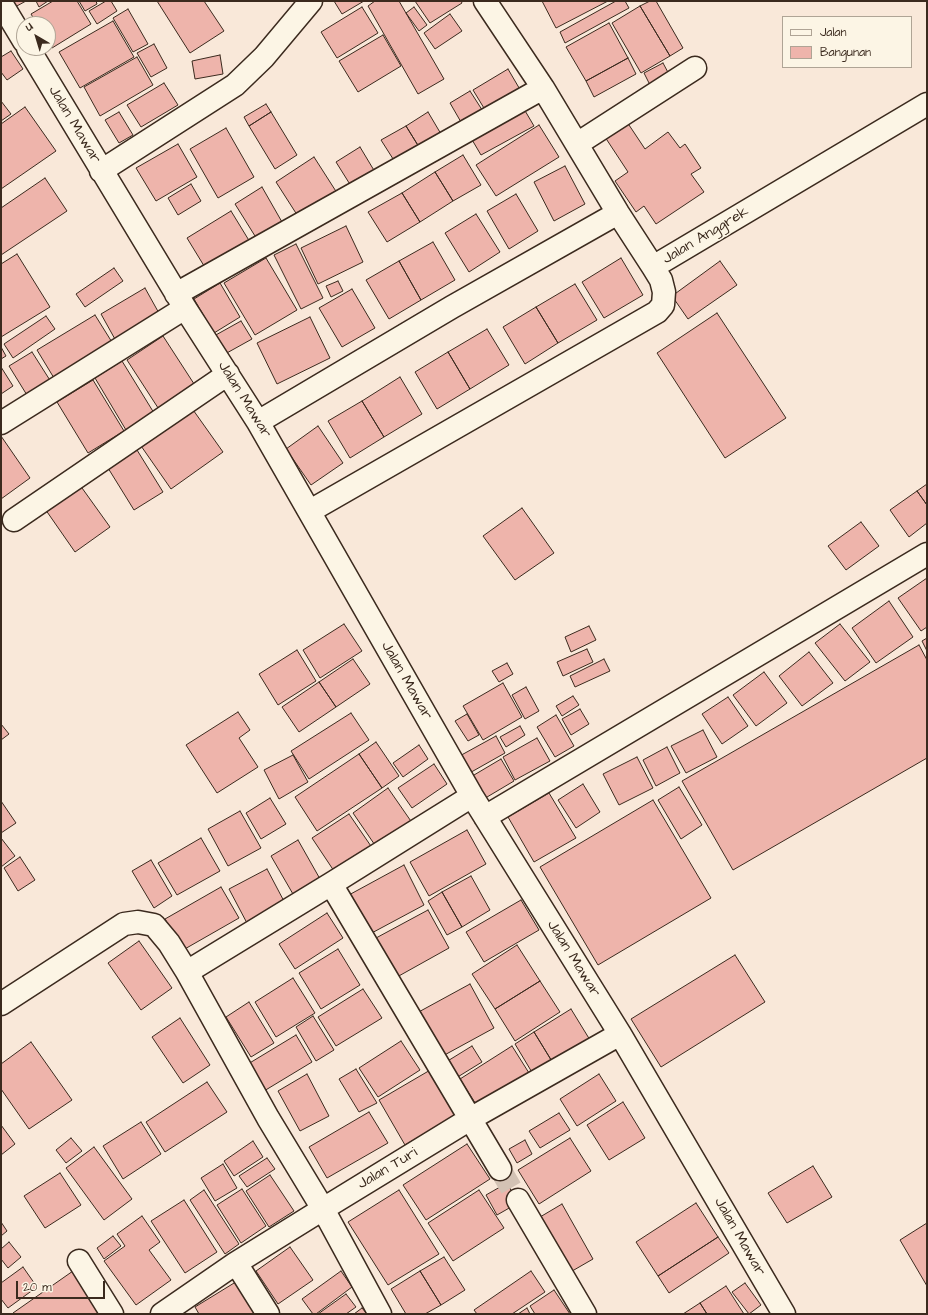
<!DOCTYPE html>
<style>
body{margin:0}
#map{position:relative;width:928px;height:1315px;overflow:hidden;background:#f9e8d9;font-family:"Architects Daughter",sans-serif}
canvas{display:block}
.frame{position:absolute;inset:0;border:2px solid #3b2a1e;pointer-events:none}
.legend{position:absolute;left:782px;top:16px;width:130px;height:52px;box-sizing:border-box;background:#fcf5e5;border:1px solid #afa495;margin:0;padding:5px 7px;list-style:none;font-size:12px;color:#3b2a1e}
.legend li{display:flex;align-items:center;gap:8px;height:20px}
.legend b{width:20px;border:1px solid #afa495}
.north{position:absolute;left:16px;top:16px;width:40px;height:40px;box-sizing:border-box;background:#fcf5e5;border:1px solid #afa495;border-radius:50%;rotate:322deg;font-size:11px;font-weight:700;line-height:16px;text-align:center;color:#3b2a1e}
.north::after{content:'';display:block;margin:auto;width:14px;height:18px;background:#3b2a1e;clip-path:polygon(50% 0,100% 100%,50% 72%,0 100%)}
.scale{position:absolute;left:16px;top:1281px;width:89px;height:18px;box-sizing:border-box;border:2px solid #3b2a1e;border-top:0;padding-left:5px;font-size:12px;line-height:14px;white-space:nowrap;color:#3b2a1e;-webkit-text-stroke:3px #fcf5e5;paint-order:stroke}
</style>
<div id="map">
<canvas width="928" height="1315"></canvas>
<div class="frame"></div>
<ul class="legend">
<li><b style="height:5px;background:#fcf5e5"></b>Jalan</li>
<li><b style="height:11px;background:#eeb4ab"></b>Bangunan</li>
</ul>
<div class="north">U</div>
<div class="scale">20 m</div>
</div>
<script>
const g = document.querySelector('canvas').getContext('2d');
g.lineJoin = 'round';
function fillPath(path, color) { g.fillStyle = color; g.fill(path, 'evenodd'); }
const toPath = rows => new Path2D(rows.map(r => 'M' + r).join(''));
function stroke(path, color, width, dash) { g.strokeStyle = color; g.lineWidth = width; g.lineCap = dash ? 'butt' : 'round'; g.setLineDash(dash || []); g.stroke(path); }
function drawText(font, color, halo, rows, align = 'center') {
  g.font = font + ' "Architects Daughter",sans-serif'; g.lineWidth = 3; g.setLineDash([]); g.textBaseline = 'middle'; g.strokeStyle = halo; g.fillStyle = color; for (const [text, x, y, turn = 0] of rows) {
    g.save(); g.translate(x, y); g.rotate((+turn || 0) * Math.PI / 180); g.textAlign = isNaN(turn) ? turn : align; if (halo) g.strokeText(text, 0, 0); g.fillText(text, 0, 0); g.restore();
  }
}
const building = toPath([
 [11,1,26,1,15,7,11,1],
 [36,1,48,1,39,7,36,1],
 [53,1,77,1,91,24,52,48,48,42,48,24,37,24,31,14,53,1],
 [79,1,96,1,97,4,85,11,79,1],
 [106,1,111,1,117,11,97,24,89,11,106,1],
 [157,1,204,1,224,31,190,53,157,1],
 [334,1,364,1,342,14,334,1],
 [375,1,399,1,444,79,418,94,368,6,375,1],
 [415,1,461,1,462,3,430,23,415,1],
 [542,1,608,1,556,28,542,1],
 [616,1,625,1,629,8,565,43,560,32,616,1],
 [650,1,656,1,683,48,670,56,640,6,650,1],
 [640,6,670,56,641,73,612,23,640,6],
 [362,7,378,33,337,58,321,32,362,7],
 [414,7,427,25,419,31,406,13,414,7],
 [128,9,148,44,133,52,113,18,128,9],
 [450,14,462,31,435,49,424,33,450,14],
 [113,21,134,57,80,88,59,52,113,21],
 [609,23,628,58,586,81,566,47,609,23],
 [383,35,401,66,358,92,339,61,383,35],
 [154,44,167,68,151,77,137,53,154,44],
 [11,51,23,69,7,80,1,72,1,57,11,51],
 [220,55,223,74,195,79,192,61,220,55],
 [137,57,153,85,100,116,84,87,137,57],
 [628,58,636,74,594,97,586,81,628,58],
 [663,63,671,78,652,89,644,73,663,63],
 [508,69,525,98,490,118,473,90,508,69],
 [164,83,178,105,141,127,127,105,164,83],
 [470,91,486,116,465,129,450,103,470,91],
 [1,101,11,114,1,121,1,101],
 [266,104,271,112,249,126,244,117,266,104],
 [25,107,56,151,1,189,1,124,25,107],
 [524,109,534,126,481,155,471,138,524,109],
 [119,112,133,135,119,143,105,120,119,112],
 [271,112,297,155,275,169,249,126,271,112],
 [428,112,441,134,419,147,406,126,428,112],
 [627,122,645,149,668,132,680,148,685,144,701,168,691,174,704,192,656,224,644,206,636,212,615,181,628,172,605,137,627,122],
 [539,125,559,157,496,196,476,165,539,125],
 [406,126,419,147,395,162,381,140,406,126],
 [226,128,254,177,218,198,190,149,226,128],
 [178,144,197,177,156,201,136,168,178,144],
 [360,147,375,172,351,186,336,162,360,147],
 [463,155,481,185,453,201,435,172,463,155],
 [314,157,339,196,301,221,276,182,314,157],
 [565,166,585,204,554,221,534,182,565,166],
 [435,172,453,201,420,222,402,193,435,172],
 [45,178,67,211,1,255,1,208,45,178],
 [191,184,201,201,178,215,168,198,191,184],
 [262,187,286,229,260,244,235,204,262,187],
 [402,193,420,222,387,242,368,212,402,193],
 [516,194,538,231,509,249,487,211,516,194],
 [231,211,253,247,209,274,187,238,231,211],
 [476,214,500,252,469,272,445,233,476,214],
 [346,226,363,262,318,284,301,248,346,226],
 [433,242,455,280,421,300,399,261,433,242],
 [296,244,323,298,301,309,274,255,296,244],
 [17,254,50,307,1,337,1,264,17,254],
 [266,258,297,310,255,335,224,283,266,258],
 [621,258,643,295,604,318,582,282,621,258],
 [399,261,421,300,389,319,366,280,399,261],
 [720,261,737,285,688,319,672,296,720,261],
 [114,268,123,281,85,307,76,294,114,268],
 [338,281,343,291,331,297,326,286,338,281],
 [220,283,240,317,214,333,194,299,220,283],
 [575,284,597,320,558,343,536,307,575,284],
 [145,288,160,315,116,341,101,314,145,288],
 [352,289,375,328,342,347,319,308,352,289],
 [536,307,558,343,525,364,503,327,536,307],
 [717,313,786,418,725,458,657,353,717,313],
 [95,315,115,347,57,383,37,350,95,315],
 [46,316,55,329,13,358,4,344,46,316],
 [310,317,330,358,277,384,257,343,310,317],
 [241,321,252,339,225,354,214,336,241,321],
 [487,329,509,365,470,389,448,352,487,329],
 [163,336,198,390,162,414,127,360,163,336],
 [1,347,6,356,1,359,1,347],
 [32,352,53,385,30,400,9,366,32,352],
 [448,352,470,389,437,409,415,372,448,352],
 [122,361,154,413,126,430,95,378,122,361],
 [1,367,13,386,1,394,1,367],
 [400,377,422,414,384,437,362,401,400,377],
 [93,380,124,431,88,453,57,402,93,380],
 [362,401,384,437,350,458,328,421,362,401],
 [191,407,223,452,171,489,139,443,191,407],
 [318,426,343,463,311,485,286,449,318,426],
 [1,436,30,478,1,499,1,436],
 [137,450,163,492,134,510,108,468,137,450],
 [77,481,110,527,75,552,43,506,77,481],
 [927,484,927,505,917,491,927,484],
 [917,491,927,505,927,523,909,537,890,510,917,491],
 [522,508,554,553,515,580,483,536,522,508],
 [861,522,879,546,846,570,828,546,861,522],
 [927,578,927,627,921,631,898,598,927,578],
 [889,601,913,637,876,663,852,628,889,601],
 [344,624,362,651,320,678,303,650,344,624],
 [840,624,870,662,845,681,815,643,840,624],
 [589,626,596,640,571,652,565,637,589,626],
 [927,638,927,651,922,641,927,638],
 [919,645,927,660,927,758,733,870,682,781,919,645],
 [587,649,593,662,563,676,557,662,587,649],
 [297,650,316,681,278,705,259,674,297,650],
 [809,652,833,683,802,706,779,676,809,652],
 [353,659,370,684,336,707,319,682,353,659],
 [604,659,610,671,575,687,570,676,604,659],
 [507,663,513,674,499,682,492,671,507,663],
 [764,672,787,703,756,726,733,695,764,672],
 [319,682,336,707,299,732,282,707,319,682],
 [503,683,522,717,483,740,463,706,503,683],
 [526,687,539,711,525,719,512,695,526,687],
 [573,696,579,705,562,716,556,706,573,696],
 [728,697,748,726,722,744,702,714,728,697],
 [580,709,589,724,571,735,562,719,580,709],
 [238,712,250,730,239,738,258,767,217,793,186,745,238,712],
 [351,713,369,740,309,779,291,751,351,713],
 [467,714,479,735,468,741,455,721,467,714],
 [556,715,574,746,555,757,537,727,556,715],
 [1,724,9,734,1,740,1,724],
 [520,726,525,735,506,747,500,737,520,726],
 [703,730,717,757,686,773,671,746,703,730],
 [496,736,505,753,466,775,456,758,496,736],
 [537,738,550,761,515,780,503,757,537,738],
 [376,742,399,776,382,788,359,754,376,742],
 [419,745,428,759,403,777,393,763,419,745],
 [667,747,680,773,656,786,643,760,667,747],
 [359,754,382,788,317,831,295,797,359,754],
 [293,755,308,782,279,799,264,770,293,755],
 [637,757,653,788,619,805,603,774,637,757],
 [501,759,514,781,482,800,469,778,501,759],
 [434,764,447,784,412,808,398,788,434,764],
 [583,784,600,812,576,828,558,800,583,784],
 [679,787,702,825,681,839,658,800,679,787],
 [388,788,415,827,379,851,353,813,388,788],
 [549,793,576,838,534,862,508,817,549,793],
 [270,798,286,824,261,839,246,813,270,798],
 [653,800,711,898,598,965,540,867,653,800],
 [1,801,16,823,1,833,1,801],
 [240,811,261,848,228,866,208,829,240,811],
 [349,814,375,852,338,877,312,838,349,814],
 [467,830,486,864,429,896,410,862,467,830],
 [1,838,15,856,1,867,1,838],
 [201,838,220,871,177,895,158,863,201,838],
 [298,840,324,886,297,901,271,856,298,840],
 [20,857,35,880,18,891,4,868,20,857],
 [151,860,172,896,154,908,132,871,151,860],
 [404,865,424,905,368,935,347,896,404,865],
 [267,869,286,905,248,925,229,889,267,869],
 [471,876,490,910,462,927,442,892,471,876],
 [221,887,239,918,183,950,165,919,221,887],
 [442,892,462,927,447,935,428,901,442,892],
 [521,900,539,930,484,962,466,932,521,900],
 [428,910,449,948,397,977,376,938,428,910],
 [327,913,343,938,295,969,279,944,327,913],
 [139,941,172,988,141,1010,108,963,139,941],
 [517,945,540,981,495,1009,472,974,517,945],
 [338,949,360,985,321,1009,299,973,338,949],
 [735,955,765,1002,661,1067,631,1019,735,955],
 [293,978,315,1013,276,1037,255,1002,293,978],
 [540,981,560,1012,515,1041,495,1009,540,981],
 [470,984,494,1028,439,1058,415,1014,470,984],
 [363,989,382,1018,336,1046,318,1017,363,989],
 [249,1002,274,1043,251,1057,226,1017,249,1002],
 [571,1009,590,1040,553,1063,534,1032,571,1009],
 [313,1016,334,1050,316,1061,296,1027,313,1016],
 [180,1018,210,1065,183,1083,152,1037,180,1018],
 [534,1032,553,1063,533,1074,515,1044,534,1032],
 [296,1035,312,1062,264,1091,248,1064,296,1035],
 [401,1041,420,1070,378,1097,359,1068,401,1041],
 [31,1042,72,1100,29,1129,1,1089,1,1064,31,1042],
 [472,1046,482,1062,456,1078,446,1062,472,1046],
 [512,1046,529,1073,477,1106,460,1079,512,1046],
 [356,1069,377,1103,359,1112,339,1079,356,1069],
 [432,1069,458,1114,405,1145,379,1100,432,1069],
 [307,1074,329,1116,300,1131,278,1091,307,1074],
 [599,1074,616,1101,577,1126,560,1099,599,1074],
 [207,1082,227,1112,165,1152,146,1122,207,1082],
 [623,1102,645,1138,609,1160,587,1125,623,1102],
 [369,1112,388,1143,327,1178,309,1147,369,1112],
 [559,1113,570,1130,540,1148,529,1131,559,1113],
 [141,1122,161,1154,123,1179,103,1146,141,1122],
 [1,1125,15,1144,1,1155,1,1125],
 [71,1138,82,1151,66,1163,56,1150,71,1138],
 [570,1138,591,1171,539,1204,518,1170,570,1138],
 [525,1140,532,1154,517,1163,509,1149,525,1140],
 [253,1141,263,1157,234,1176,224,1161,253,1141],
 [467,1144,490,1179,426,1220,403,1185,467,1144],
 [94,1147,132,1199,104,1220,66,1168,94,1147],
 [267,1158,275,1169,247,1187,239,1176,267,1158],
 [223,1164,237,1188,215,1201,201,1178,223,1164],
 [813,1166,832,1197,787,1223,768,1193,813,1166],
 [60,1173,81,1205,45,1228,24,1196,60,1173],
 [270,1175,294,1211,269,1227,246,1191,270,1175],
 [507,1183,518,1203,497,1215,486,1195,507,1183],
 [242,1189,266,1226,241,1243,217,1205,242,1189],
 [204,1190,239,1244,225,1254,190,1200,204,1190],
 [399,1190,439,1254,388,1285,348,1222,399,1190],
 [479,1190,504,1228,453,1261,428,1223,479,1190],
 [184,1200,217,1252,185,1273,151,1221,184,1200],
 [696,1203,718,1237,658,1276,636,1242,696,1203],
 [562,1204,593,1259,567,1274,535,1220,562,1204],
 [142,1216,160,1242,149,1250,171,1280,136,1305,104,1261,125,1246,117,1234,142,1216],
 [1,1222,7,1231,1,1236,1,1222],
 [927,1223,927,1286,900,1240,927,1223],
 [113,1236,121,1246,104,1259,97,1248,113,1236],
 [718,1237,729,1253,669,1293,658,1276,718,1237],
 [9,1242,21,1257,8,1268,1,1259,1,1249,9,1242],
 [290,1247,313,1280,278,1304,256,1271,290,1247],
 [444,1257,465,1290,441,1305,420,1271,444,1257],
 [23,1267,37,1287,8,1308,1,1299,1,1283,23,1267],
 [73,1271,103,1314,13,1314,13,1313,73,1271],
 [341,1271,352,1287,316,1314,313,1314,302,1299,341,1271],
 [420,1271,441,1305,425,1314,406,1314,391,1289,420,1271],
 [531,1271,545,1292,512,1314,477,1314,474,1310,531,1271],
 [239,1280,260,1314,199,1314,195,1307,239,1280],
 [745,1283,761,1305,749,1314,732,1292,745,1283],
 [726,1286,744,1314,707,1314,700,1303,726,1286],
 [554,1290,570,1314,535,1314,530,1306,554,1290],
 [346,1294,356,1307,346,1314,318,1314,346,1294],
 [700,1303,707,1314,683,1314,700,1303],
 [362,1308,367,1314,354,1314,362,1308],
 [527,1308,530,1314,518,1314,527,1308]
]);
const streetTunnel = toPath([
 [500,1169,518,1200]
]);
const street = toPath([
 [485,1,543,88,618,213,653,267,927,104],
 [1,3,24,41],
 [28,48,185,308,258,422,472,796,620,1034,784,1314],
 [577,144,695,68],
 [101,171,235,85,264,57,311,1],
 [176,294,543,88],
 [258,422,452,307,618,213],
 [1,423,185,308],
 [310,511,657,312,663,305,664,292,661,280,653,267],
 [14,520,228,374],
 [485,817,927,554],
 [331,884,500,1169],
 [187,972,331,884,472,796],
 [1,1004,124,924,138,922,154,925,169,943,187,972,268,1118,323,1209,380,1314],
 [518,1200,585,1314],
 [79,1261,112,1314],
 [236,1263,268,1314],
 [162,1314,236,1263,323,1209,470,1119,620,1034]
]);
const streetNames = [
 ["Jalan Mawar",74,125,59],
 ["Jalan Anggrek",706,236,-31],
 ["Jalan Mawar",244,400,58],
 ["Jalan Mawar",406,681,60],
 ["Jalan Mawar",573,959,58],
 ["Jalan Turi",388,1169,-31],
 ["Jalan Mawar",739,1237,60]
];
fillPath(building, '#eeb4ab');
stroke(building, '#3b2a1e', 1);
stroke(streetTunnel, '#d3c2b4', 22, [22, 11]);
stroke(street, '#3b2a1e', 25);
stroke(street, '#fcf5e5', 22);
drawText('15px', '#3b2a1e', '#fcf5e5', streetNames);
</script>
